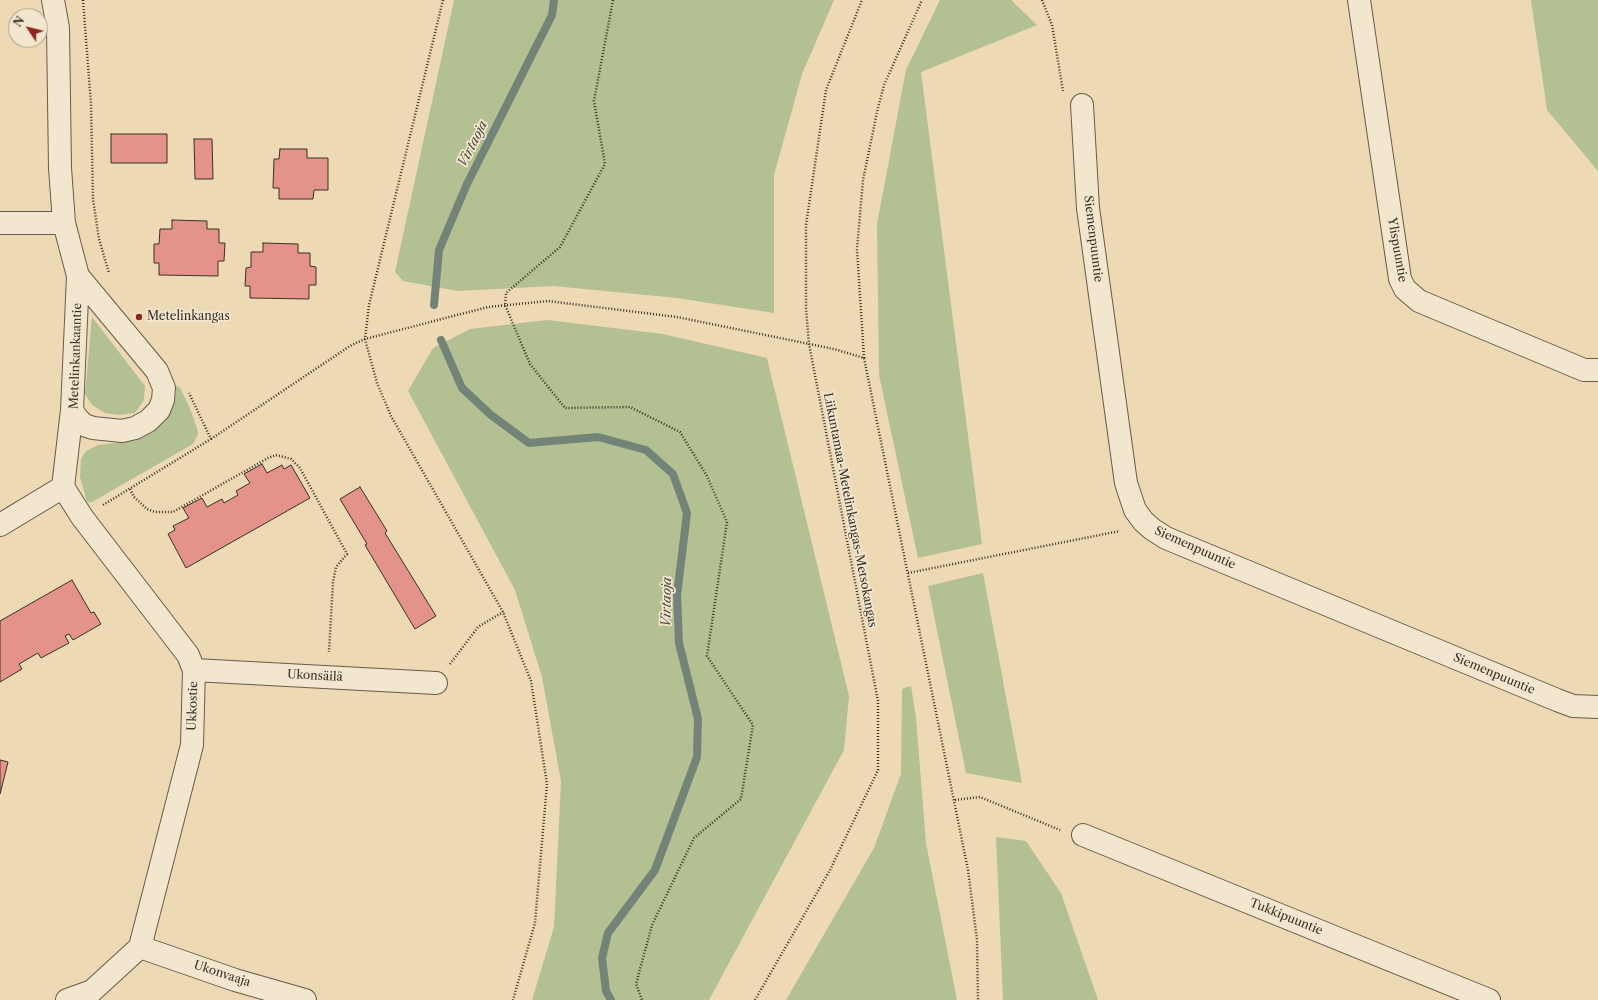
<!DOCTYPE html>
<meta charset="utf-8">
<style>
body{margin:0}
#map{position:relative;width:1598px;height:1000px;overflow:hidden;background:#edd9b4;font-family:"Libre Caslon Text",serif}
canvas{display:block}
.north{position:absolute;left:8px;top:8px;width:40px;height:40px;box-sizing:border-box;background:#f3e6ce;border:1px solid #a99e8b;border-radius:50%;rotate:305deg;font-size:11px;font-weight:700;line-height:16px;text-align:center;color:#3a3127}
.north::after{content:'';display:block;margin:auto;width:14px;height:18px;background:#8f2418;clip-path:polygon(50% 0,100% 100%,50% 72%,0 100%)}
</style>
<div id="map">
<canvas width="1598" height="1000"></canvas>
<div class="north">N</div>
</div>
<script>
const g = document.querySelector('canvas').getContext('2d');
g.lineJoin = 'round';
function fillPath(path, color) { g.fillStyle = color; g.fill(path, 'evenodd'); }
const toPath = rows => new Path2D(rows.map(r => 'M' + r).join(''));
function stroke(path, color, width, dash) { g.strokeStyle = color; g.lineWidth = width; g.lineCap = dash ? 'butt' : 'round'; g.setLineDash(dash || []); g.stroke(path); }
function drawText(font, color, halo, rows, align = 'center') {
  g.font = font + ' "Libre Caslon Text",serif'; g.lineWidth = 3.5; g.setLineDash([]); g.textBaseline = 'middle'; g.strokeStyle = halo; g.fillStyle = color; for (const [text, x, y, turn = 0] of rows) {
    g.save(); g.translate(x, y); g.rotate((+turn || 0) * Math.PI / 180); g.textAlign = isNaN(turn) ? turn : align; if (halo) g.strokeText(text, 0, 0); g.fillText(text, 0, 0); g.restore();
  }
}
const green = toPath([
 [454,0,834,0,802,74,774,175,774,313,677,298,554,286,458,291,403,281,395,272],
 [940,0,1011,0,1037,25,921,72,982,544,918,558,879,375,877,224,906,70],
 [1531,0,1598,0,1598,171,1547,110],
 [92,317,145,386,144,400,135,413,119,415,105,413,92,405,85,394],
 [547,320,663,334,767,358,849,696,844,750,709,1000,532,1000,554,927,561,781,542,677,515,590,408,391,433,348,470,329],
 [176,386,180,388,189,406,197,428,198,434,193,444,92,502,87,502,80,477,81,459,86,451,98,445,134,441,156,430,170,414,176,395],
 [983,573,1022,783,966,773,928,586],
 [911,686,916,718,926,843,957,1000,786,1000,874,848,901,774,902,689],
 [996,837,1026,841,1061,893,1098,1000,1003,1000]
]);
const stream = toPath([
 [434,305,439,250,467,184,552,15,554,0],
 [441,340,462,388,491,415,529,443,598,437,646,450,673,474,687,513,677,595,679,643,698,719,697,757,655,870,608,933,602,958,606,991,611,1000]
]);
const building = toPath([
 [111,134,167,134,167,163,111,163,111,134],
 [194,139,212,139,213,179,195,179,194,139],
 [280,149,307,149,307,158,328,158,328,190,314,190,313,199,279,199,279,188,273,188,274,159,279,159,280,149],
 [172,220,207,221,207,229,219,229,219,243,225,243,224,261,218,261,218,276,159,275,159,263,154,263,154,244,159,244,160,229,172,229,172,220],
 [263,243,298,244,298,253,310,253,310,266,316,267,316,285,309,285,309,299,250,298,250,286,245,286,246,268,251,267,251,252,263,252,263,243],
 [262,464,267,473,282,465,284,469,291,465,310,498,186,568,168,534,175,530,173,526,189,518,183,508,202,498,207,507,222,499,224,503,238,495,236,491,250,483,244,474,262,464],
 [360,487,387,531,385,533,436,616,415,629,365,545,367,544,340,499,360,487],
 [72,580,91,613,94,612,101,624,73,640,69,634,65,636,69,643,41,658,38,653,19,664,22,669,0,682,0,621,72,580],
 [0,760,8,762,0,794,0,760]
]);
const path = toPath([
 [83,0,91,104,93,199,99,239,109,273],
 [443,0,369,305,365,339,377,383,391,416,503,612,531,681,547,784,535,923,513,1000],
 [613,0,594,101,605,164,560,247,506,293,505,305,530,364,565,408,630,407,680,432,707,476,727,522,707,656,753,725,741,799,694,838,652,925,636,984,642,1000],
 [1042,0,1052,25,1063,91],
 [864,358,857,249,863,180,877,112,884,85,922,0],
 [211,439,350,346,365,339,488,307,548,301,677,317,834,349,864,358,968,870,977,940,978,1000],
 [130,489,134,497,147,509,155,512,173,512,268,458,276,455,291,459,300,468,347,554,336,567,333,582,329,652],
 [103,505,211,439,189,393],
 [908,573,1120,531],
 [450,664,478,627,503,612],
 [955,800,980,797,1060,830],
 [755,1000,830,870,878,770,878,701,809,344,806,309,806,225,826,90,862,0]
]);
const minor = toPath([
 [53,0,58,28,60,168,64,223,78,276,72,410,63,487,82,517,188,655,194,670,192,745,140,947,92,991,67,1000],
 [1359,0,1400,279,1405,289,1419,301,1584,370,1598,370],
 [1082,105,1088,208,1126,483,1135,510,1143,521,1152,529,1166,538,1557,700,1573,706,1598,707],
 [0,223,64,223],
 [72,410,77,418,84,425,93,428,122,431,135,428,148,421,159,410,163,400,164,388,157,371,78,276],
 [0,525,63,487],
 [194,670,436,683],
 [1083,835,1489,1000],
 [140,947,235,980,305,1000]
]);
const markers = [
 [139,317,4,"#8f2418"]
];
const streetNames = [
 ["Siemenpuuntie",1093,239,83],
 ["Ylispuuntie",1397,250,80],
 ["Metelinkankaantie",76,356,-88],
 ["Liikuntamaa-Metelinkangas-Metsokangas",850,510,79],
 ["Siemenpuuntie",1195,548,24],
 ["Siemenpuuntie",1494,674,23],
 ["Ukonsäilä",315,676,3],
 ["Ukkostie",193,706,-88],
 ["Tukkipuuntie",1286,917,22],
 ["Ukonvaaja",222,974,18]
];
const poiNames = [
 ["Metelinkangas",147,317]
];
const waterNames = [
 ["Virtaoja",473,144,-63],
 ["Virtaoja",667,602,-89]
];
fillPath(green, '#b3c091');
stroke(stream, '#738378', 8);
fillPath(building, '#e4938b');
stroke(building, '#3a3127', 1);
stroke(minor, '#675b4a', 24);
stroke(path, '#3a3127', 2.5, [1, 2]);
stroke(minor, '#f3e6ce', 22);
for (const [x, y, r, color] of markers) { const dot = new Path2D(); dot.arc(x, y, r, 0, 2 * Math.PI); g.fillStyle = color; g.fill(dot); stroke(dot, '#f3e6ce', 1.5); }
drawText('12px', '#3a3127', '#f3e6ce', streetNames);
drawText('12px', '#3a3127', '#f3e6ce', poiNames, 'left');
drawText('italic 13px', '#4d4c42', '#f3e6ce', waterNames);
</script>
